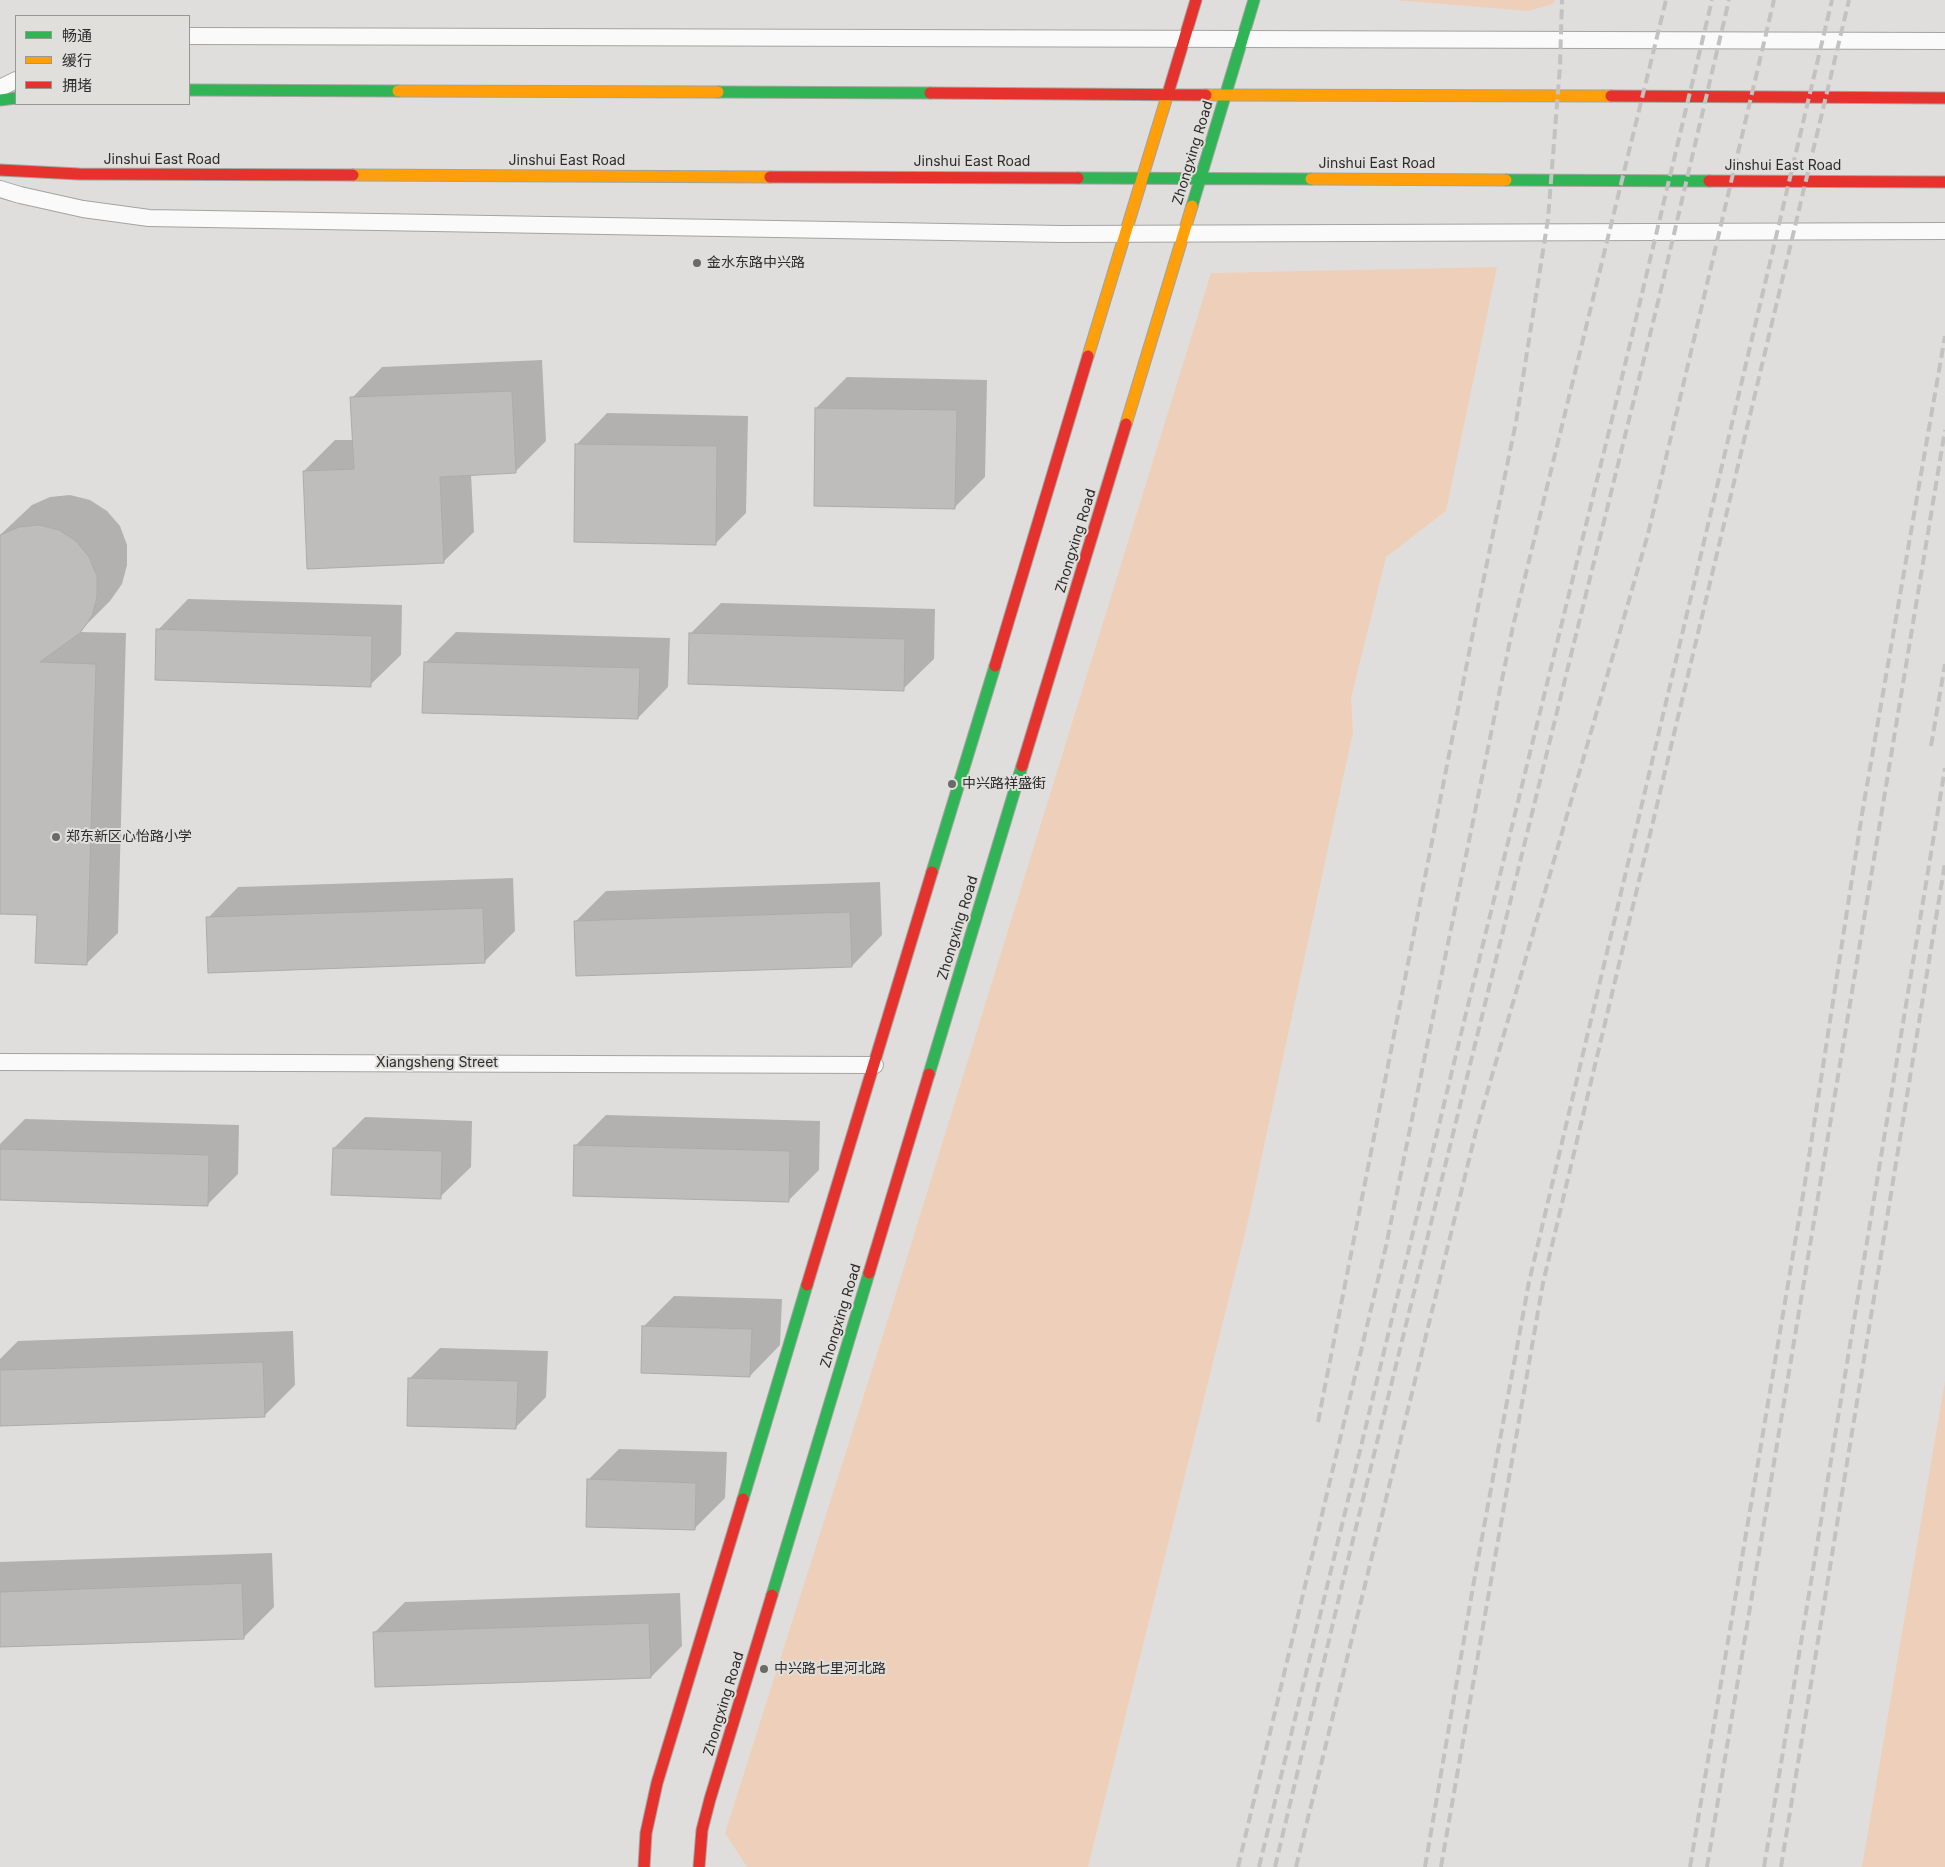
<!DOCTYPE html>
<meta charset="utf-8">
<style>
body{margin:0}
#map{position:relative;width:1945px;height:1867px;overflow:hidden;background:#dfdedc;font-family:Inter,"Noto Sans SC",sans-serif}
canvas{display:block}
.legend{position:absolute;left:15px;top:15px;width:175px;height:90px;box-sizing:border-box;background:#e0dfdb;border:1px solid #989795;margin:0;padding:6px 9px;list-style:none;font-size:15px;color:#2d2c2b}
.legend li{display:flex;align-items:center;gap:10px;height:25px}
.legend b{width:25px;border:1px solid #989795}
</style>
<div id="map">
<canvas width="1945" height="1867"></canvas>
<ul class="legend">
<li><b style="height:6px;background:#30b455"></b>畅通</li>
<li><b style="height:6px;background:#ff9f0a"></b>缓行</li>
<li><b style="height:6px;background:#e5322d"></b>拥堵</li>
</ul>
</div>
<script>
const g = document.querySelector('canvas').getContext('2d');
g.lineJoin = 'round';
function fillPath(path, color) { g.fillStyle = color; g.fill(path, 'evenodd'); }
const toPath = rows => new Path2D(rows.map(r => 'M' + r).join(''));
function stroke(path, color, width, dash) { g.strokeStyle = color; g.lineWidth = width; g.lineCap = dash ? 'butt' : 'round'; g.setLineDash(dash || []); g.stroke(path); }
function drawText(font, color, halo, rows, align = 'center') {
  g.font = font + ' Inter,"Noto Sans SC",sans-serif'; g.lineWidth = 4; g.setLineDash([]); g.textBaseline = 'middle'; g.strokeStyle = halo; g.fillStyle = color; for (const [text, x, y, turn = 0] of rows) {
    g.save(); g.translate(x, y); g.rotate((+turn || 0) * Math.PI / 180); g.textAlign = isNaN(turn) ? turn : align; if (halo) g.strokeText(text, 0, 0); g.fillText(text, 0, 0); g.restore();
  }
}
const green = toPath([
 [1394,0,1555,0,1553,4,1528,11],
 [1497,267,1446,511,1386,557,1351,698,1353,732,1247,1225,1088,1867,747,1867,725,1833,883,1335,1211,273],
 [1945,1381,1945,1867,1862,1867]
]);
const shadow = toPath([
 [542,360,546,441,515,472,471,474,474,532,443,562,304,471,335,440,354,440,352,398,382,367],
 [847,377,987,380,985,477,955,507,816,408],
 [607,413,748,416,746,513,715,544,577,444],
 [70,495,90,500,107,511,120,526,127,545,127,565,122,584,110,601,79,632,126,633,118,933,87,963,38,914,0,913,0,535,32,505,50,497],
 [188,599,402,605,401,655,370,685,158,630],
 [721,603,935,609,934,659,903,689,690,634],
 [456,632,670,638,668,687,638,718,425,663],
 [513,878,515,931,484,962,208,918,238,887],
 [880,882,882,935,852,966,575,922,606,891],
 [606,1115,820,1121,819,1170,788,1201,575,1146],
 [365,1117,472,1121,471,1167,440,1197,334,1148],
 [25,1119,239,1125,238,1174,207,1205,0,1199,0,1144],
 [674,1296,782,1299,780,1345,750,1376,644,1326],
 [293,1331,295,1385,264,1416,0,1425,0,1359,18,1341],
 [440,1348,548,1351,546,1397,515,1428,409,1379],
 [619,1449,727,1452,725,1498,694,1529,588,1480],
 [272,1553,274,1607,243,1638,0,1646,0,1562],
 [680,1593,682,1646,651,1677,374,1633,405,1602]
]);
const building = toPath([
 [512,391,516,473,440,477,444,563,307,569,303,471,354,469,350,397,512,391],
 [815,408,957,410,955,509,814,506,815,408],
 [575,444,717,446,716,545,574,542,575,444],
 [39,525,59,530,76,541,89,557,97,576,97,597,92,616,80,633,40,662,96,664,87,965,35,963,37,915,0,914,0,535,19,527,39,525],
 [156,629,372,636,371,687,155,680,156,629],
 [689,633,905,639,904,691,688,684,689,633],
 [424,662,640,668,638,719,422,713,424,662],
 [483,908,485,963,208,973,206,917,483,908],
 [850,912,852,967,576,976,574,921,850,912],
 [574,1145,790,1151,789,1202,573,1196,574,1145],
 [333,1148,442,1151,441,1199,331,1195,333,1148],
 [0,1149,209,1155,208,1206,0,1200,0,1149],
 [642,1326,752,1329,750,1377,641,1373,642,1326],
 [263,1362,265,1417,0,1426,0,1370,263,1362],
 [408,1378,518,1381,516,1429,407,1426,408,1378],
 [587,1479,696,1483,695,1530,586,1527,587,1479],
 [242,1583,244,1639,0,1647,0,1592,242,1583],
 [649,1623,651,1678,375,1687,373,1632,649,1623]
]);
const street = toPath([
 [189,36,1945,41],
 [0,88,16,80],
 [0,189,20,195,83,209,149,218,1061,234,1945,231],
 [0,1062,875,1065]
]);
const fast = toPath([
 [189,90,398,91],
 [718,92,930,93],
 [0,100,16,98],
 [1078,178,1311,179],
 [1506,180,1709,181],
 [1192,206,1254,0],
 [932,872,995,666],
 [929,1074,1022,766],
 [743,1499,807,1285],
 [772,1595,869,1273]
]);
const slow = toPath([
 [398,91,718,92],
 [1206,95,1611,96],
 [353,175,770,177],
 [1311,179,1506,180],
 [1088,356,1169,90],
 [1126,424,1192,206]
]);
const jam = toPath([
 [1169,90,1196,0],
 [930,93,1206,95],
 [1611,96,1945,98],
 [0,170,79,174,353,175],
 [770,177,1078,178],
 [1709,181,1945,182],
 [995,666,1088,356],
 [1022,766,1126,424],
 [869,1273,929,1074],
 [807,1285,932,872],
 [644,1867,646,1833,657,1783,743,1499],
 [699,1867,702,1830,710,1799,772,1595]
]);
const rail = toPath([
 [1931,746,1945,664],
 [1318,1422,1480,597,1516,422,1548,219,1560,66,1562,0],
 [1238,1867,1386,1246,1513,626,1666,0],
 [1259,1867,1469,1001,1613,415,1712,0],
 [1275,1867,1347,1564,1658,302,1729,0],
 [1296,1867,1476,1131,1648,534,1774,0],
 [1425,1867,1474,1581,1529,1282,1832,0],
 [1441,1867,1543,1283,1849,0],
 [1690,1867,1804,1189,1862,814,1945,336],
 [1707,1867,1945,430],
 [1764,1867,1945,768],
 [1781,1867,1945,863]
]);
const markers = [
 [697,263,5,"#6b6a69"],
 [952,784,5,"#6b6a69"],
 [56,837,5,"#6b6a69"],
 [764,1669,5,"#6b6a69"]
];
const streetNames = [
 ["Zhongxing Road",1193,153,-73],
 ["Jinshui East Road",162,160],
 ["Jinshui East Road",567,161],
 ["Jinshui East Road",972,162],
 ["Jinshui East Road",1377,164],
 ["Jinshui East Road",1783,166],
 ["Zhongxing Road",1076,541,-73],
 ["Zhongxing Road",958,928,-73],
 ["Xiangsheng Street",437,1063],
 ["Zhongxing Road",841,1316,-73],
 ["Zhongxing Road",724,1704,-73]
];
const poiNames = [
 ["金水东路中兴路",707,263],
 ["中兴路祥盛街",962,784],
 ["郑东新区心怡路小学",66,837],
 ["中兴路七里河北路",774,1669]
];
fillPath(green, '#eed0ba');
fillPath(shadow, '#0003');
fillPath(building, '#bebdbc');
stroke(building, '#acaba9', 1);
stroke(street, '#a3a3a1', 18);
stroke(fast, '#a3a3a1', 13);
stroke(slow, '#a3a3a1', 13);
stroke(jam, '#a3a3a1', 13);
stroke(street, '#fafafa', 16);
stroke(fast, '#30b455', 11);
stroke(slow, '#ff9f0a', 11);
stroke(jam, '#e5322d', 11);
stroke(rail, '#c2c2c1', 4, [10, 5]);
for (const [x, y, r, color] of markers) { const dot = new Path2D(); dot.arc(x, y, r, 0, 2 * Math.PI); g.fillStyle = color; g.fill(dot); stroke(dot, '#e0dfdb', 2); }
drawText('14px', '#2d2c2b', '#e0dfdb', streetNames);
drawText('14px', '#2d2c2b', '#e0dfdb', poiNames, 'left');
</script>
